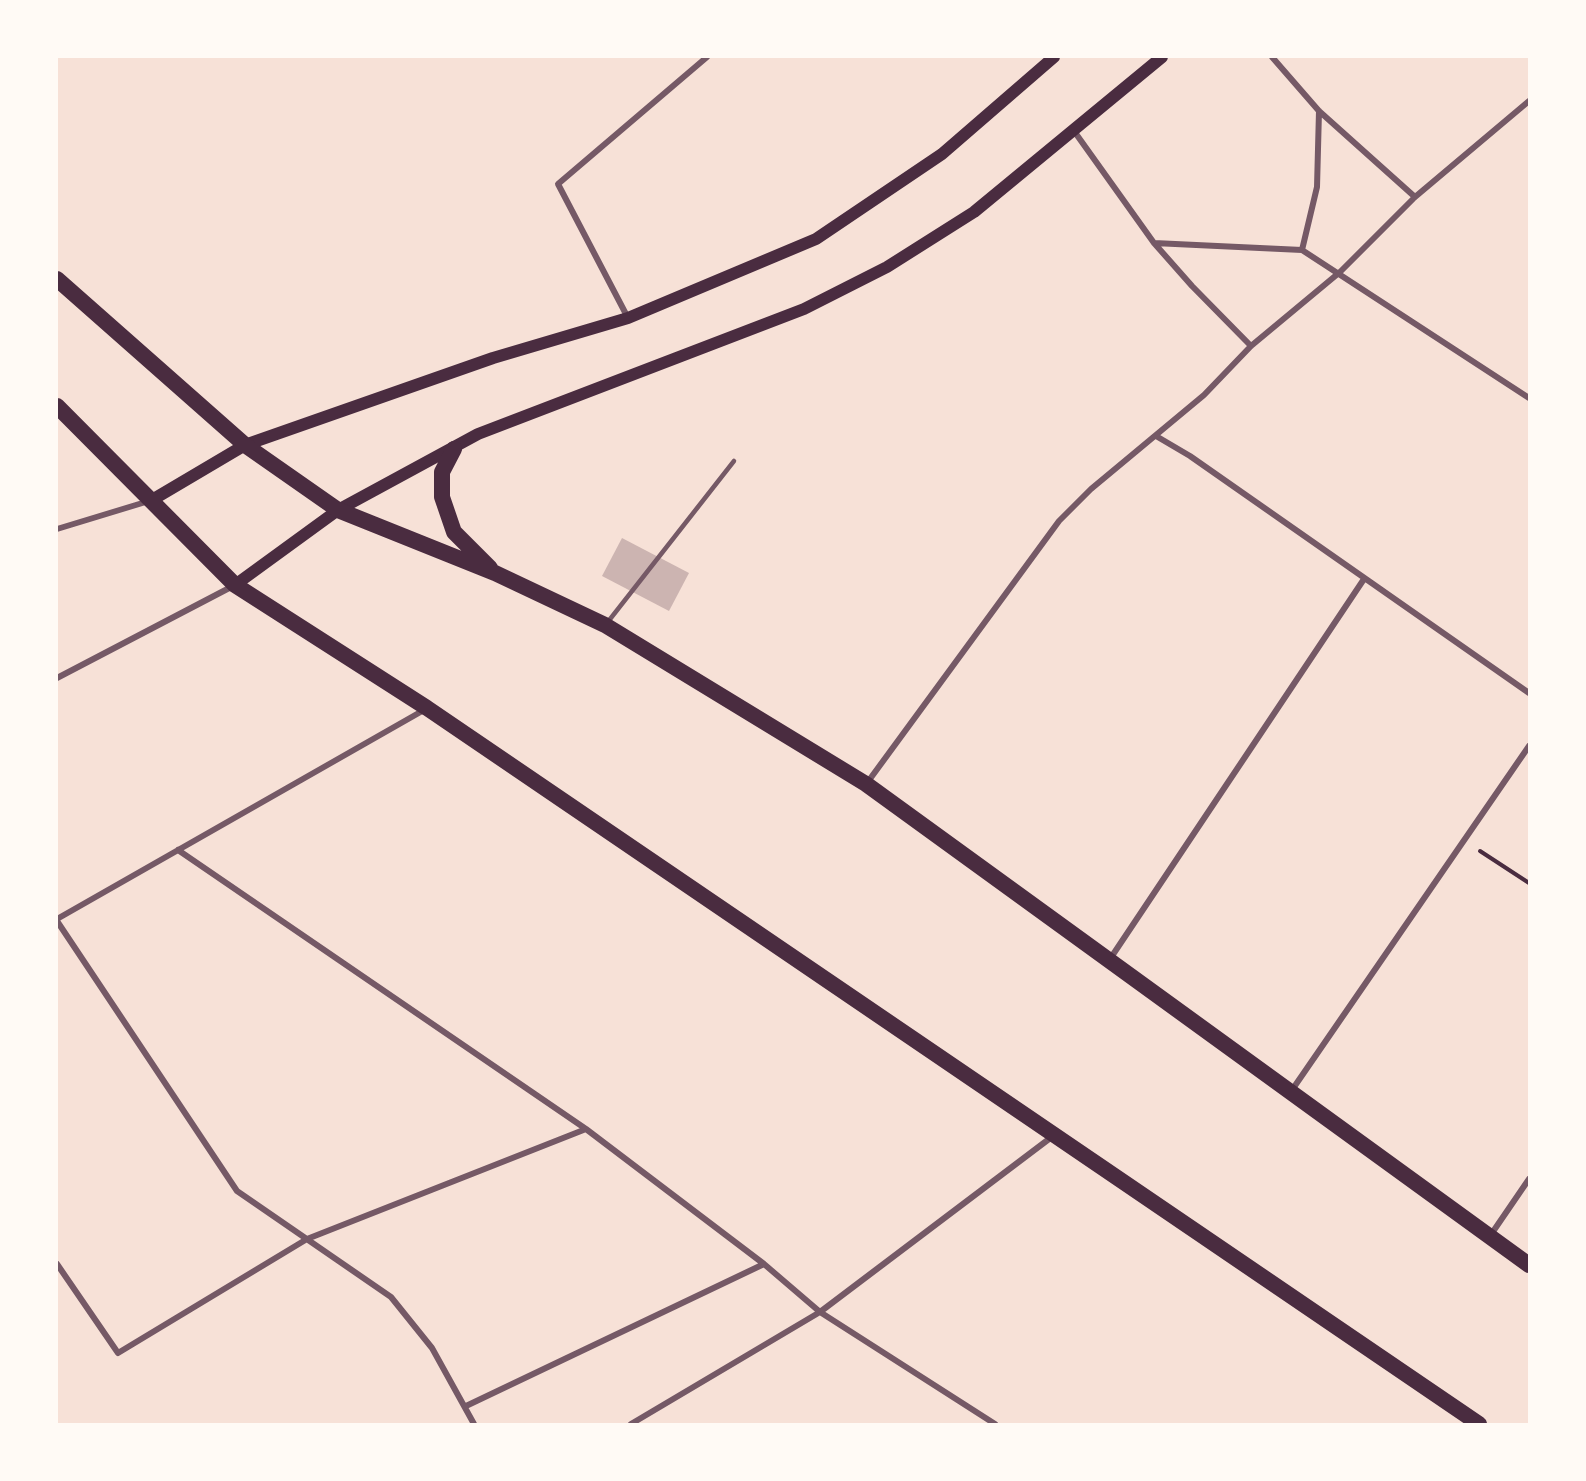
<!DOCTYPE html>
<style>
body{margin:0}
#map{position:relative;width:1586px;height:1481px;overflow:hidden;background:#f7e1d7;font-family:"Libre Baskerville",serif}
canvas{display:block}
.frame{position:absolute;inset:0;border:58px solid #fffaf5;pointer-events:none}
</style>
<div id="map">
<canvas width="1586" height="1481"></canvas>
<div class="frame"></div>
</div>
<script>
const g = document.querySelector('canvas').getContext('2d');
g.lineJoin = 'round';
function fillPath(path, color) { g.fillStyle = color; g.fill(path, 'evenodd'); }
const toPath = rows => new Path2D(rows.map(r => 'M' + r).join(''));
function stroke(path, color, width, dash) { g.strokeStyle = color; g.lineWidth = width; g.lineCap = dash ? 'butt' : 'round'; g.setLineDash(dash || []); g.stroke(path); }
const building = toPath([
 [622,538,689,573,669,611,602,576]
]);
const path = toPath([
 [1480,851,1529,883]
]);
const service = toPath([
 [607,623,734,461]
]);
const minor = toPath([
 [1272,57,1319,111,1415,197],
 [1074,131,1154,243,1192,286,1251,346],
 [1154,243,1302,250,1529,398],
 [1302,250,1317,187,1319,111],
 [628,318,558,184,707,57],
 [1156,436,1190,456,1529,693],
 [57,529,149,501],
 [57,678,235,585],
 [867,783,1059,521,1091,489,1204,395,1251,346,1340,272,1415,197,1529,101],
 [178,850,586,1129,764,1264,820,1312,995,1424],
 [57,919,424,710],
 [57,921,237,1191,391,1297,432,1348,474,1424],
 [1110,959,1364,579],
 [1292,1090,1529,746],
 [1490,1236,1529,1179],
 [57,1264,118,1353,307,1239,586,1129],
 [466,1406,764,1264],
 [631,1424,820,1312,1053,1136]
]);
const secondary = toPath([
 [152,500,245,445,493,358,628,318,816,239,942,154,1054,57],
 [235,585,338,510,478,434,804,309,887,267,974,212,1162,57]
]);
const trunk = toPath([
 [57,279,245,445,338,510,495,573,605,625,866,784,1529,1265],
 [57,406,235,585,427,708,1479,1424],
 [454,449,442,472,442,497,454,532,490,568]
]);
fillPath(building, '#ccb4b1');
stroke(path, '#4a2c40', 4);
stroke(service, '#755966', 4.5);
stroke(minor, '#755966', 6);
stroke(secondary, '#4a2c40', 12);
stroke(trunk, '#4a2c40', 16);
</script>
